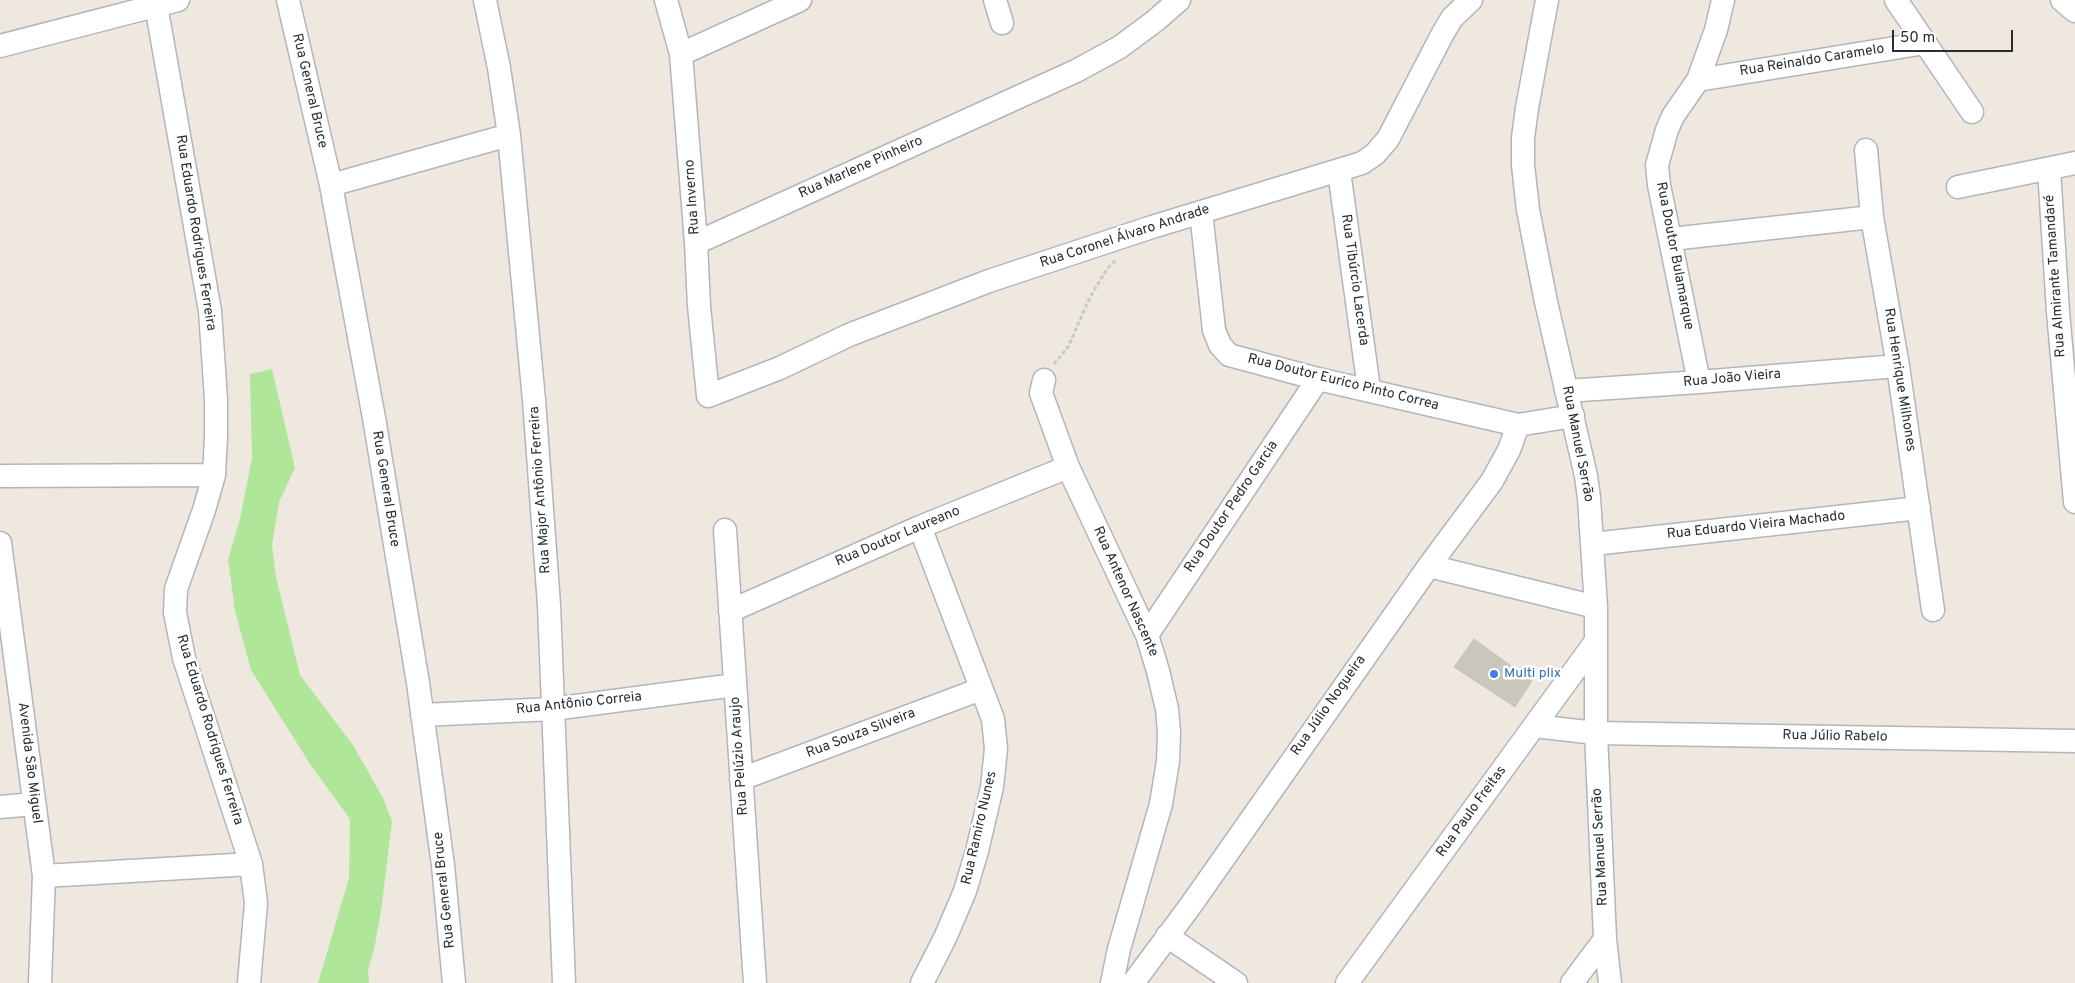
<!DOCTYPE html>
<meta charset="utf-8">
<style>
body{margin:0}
#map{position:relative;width:2075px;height:983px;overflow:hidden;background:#eee8de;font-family:Overpass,sans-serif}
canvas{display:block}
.scale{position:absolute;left:1892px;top:30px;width:121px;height:22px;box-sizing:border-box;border:2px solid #2c2c2c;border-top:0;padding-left:6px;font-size:15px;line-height:18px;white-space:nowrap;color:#2c2c2c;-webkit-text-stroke:4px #fff;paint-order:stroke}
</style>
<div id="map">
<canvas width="2075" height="983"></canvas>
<div class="scale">50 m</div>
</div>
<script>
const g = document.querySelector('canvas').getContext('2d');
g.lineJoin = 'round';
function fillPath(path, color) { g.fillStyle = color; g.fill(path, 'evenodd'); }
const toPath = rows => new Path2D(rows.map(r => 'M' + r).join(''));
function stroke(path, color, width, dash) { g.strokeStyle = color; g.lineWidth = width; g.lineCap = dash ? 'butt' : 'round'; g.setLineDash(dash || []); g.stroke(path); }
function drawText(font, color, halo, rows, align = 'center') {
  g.font = font + ' Overpass,sans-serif'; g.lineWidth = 5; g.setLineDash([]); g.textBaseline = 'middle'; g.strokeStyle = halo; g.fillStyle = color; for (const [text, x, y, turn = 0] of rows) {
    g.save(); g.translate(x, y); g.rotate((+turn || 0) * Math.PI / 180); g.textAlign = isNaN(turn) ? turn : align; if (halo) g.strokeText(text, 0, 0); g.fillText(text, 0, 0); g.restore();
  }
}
const green = toPath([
 [272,369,295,468,279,502,272,545,276,577,300,675,353,745,383,798,392,821,382,904,375,945,368,970,369,983,318,983,349,878,350,819,312,767,251,670,235,611,228,560,240,519,252,458,250,374]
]);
const building = toPath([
 [1474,639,1532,681,1515,707,1454,667,1474,639]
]);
const path = toPath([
 [1054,364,1068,347,1090,297,1107,269,1117,259]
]);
const minor = toPath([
 [288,0,331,185,374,418,418,683,443,865,454,983],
 [485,0,499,68,509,135,534,400,549,605,564,983],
 [666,0,681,54,696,243,699,306,708,396,780,368,849,335,989,281,1152,227,1362,163,1375,154,1388,139,1442,35,1452,18,1471,0],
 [995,0,1002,23],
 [1547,0,1527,108,1523,138,1523,165,1528,210,1546,302,1586,476,1589,498,1596,607,1596,733,1605,939,1610,983],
 [1896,0,1972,112],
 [2062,0,2075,11],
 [156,5,210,311,216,399,216,437,214,475,204,510,176,589,175,613,184,658,251,864,256,903,249,983],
 [0,46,178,0],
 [681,54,800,0],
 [1698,80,1925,43],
 [1866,150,1872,217,1898,366,1933,610],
 [2049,169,2058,312,2075,502],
 [1339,171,1369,389],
 [331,185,509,135],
 [1958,187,2075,163],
 [1201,212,1214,330,1220,345,1229,355,1318,379,1518,425,1573,416],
 [1671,239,1872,217],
 [696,243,1076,71,1120,47,1155,21,1179,0],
 [1044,380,1041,393,1068,467,1147,635,1158,671,1167,709,1169,733,1168,761,1161,804,1119,949,1112,983],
 [1699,382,1659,185,1657,165,1667,130,1673,116,1698,80,1716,30,1723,0],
 [1566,391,1699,382,1898,366],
 [0,476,214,475],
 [920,527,993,719,996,749,992,787,977,851,965,891,945,938,922,983],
 [725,530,755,983],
 [0,543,44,876,40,983],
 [1593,544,1919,508],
 [1429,566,1596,607],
 [730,611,920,527,1068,467],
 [1147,635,1318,379],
 [422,715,553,709,735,685],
 [1534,726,1596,733,2075,741],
 [741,779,981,689],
 [0,807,34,804],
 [44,876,251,864],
 [1167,936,1236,983],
 [1133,983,1191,905,1429,566,1492,481,1509,450,1518,425],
 [1347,983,1596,641],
 [1572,983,1605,939]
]);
const markers = [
 [1494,674,5,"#3f7fe0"]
];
const streetNames = [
 ["Rua Reinaldo Caramelo",1812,61,-9],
 ["Rua General Bruce",309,91,77],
 ["Rua Marlene Pinheiro",861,168,-24],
 ["Rua Inverno",693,197,-94],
 ["Rua Eduardo Rodrigues Ferreira",195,233,81],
 ["Rua Coronel Álvaro Andrade",1125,237,-18],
 ["Rua Doutor Bulamarque",1674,256,79],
 ["Rua Almirante Tamandaré",2056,276,-94],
 ["Rua Tibúrcio Lacerda",1354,280,82],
 ["Rua João Vieira",1732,379,-5],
 ["Rua Henrique Milhones",1899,380,81],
 ["Rua Doutor Eurico Pinto Correa",1343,383,14],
 ["Rua Manuel Serrão",1577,444,79],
 ["Rua General Bruce",385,489,81],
 ["Rua Major Antônio Ferreira",541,490,-94],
 ["Rua Doutor Pedro Garcia",1232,507,-56],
 ["Rua Eduardo Vieira Machado",1756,526,-6],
 ["Rua Doutor Laureano",898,537,-23],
 ["Rua Antenor Nascente",1125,592,66],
 ["Rua Antônio Correia",579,704,-6],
 ["Rua Júlio Nogueira",1329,706,-55],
 ["Rua Eduardo Rodrigues Ferreira",209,730,73],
 ["Rua Souza Silveira",861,734,-21],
 ["Rua Júlio Rabelo",1835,737,1],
 ["Rua Pelúzio Araujo",740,756,-94],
 ["Avenida São Miguel",29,763,83],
 ["Rua Paulo Freitas",1472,812,-54],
 ["Rua Ramiro Nunes",980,828,-77],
 ["Rua Manuel Serrão",1601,847,-93],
 ["Rua General Bruce",445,890,-96]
];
const shopNames = [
 ["Multi plix",1504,674]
];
fillPath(green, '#afe699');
fillPath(building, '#c9c6bc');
stroke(building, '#cac4b7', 1);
stroke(minor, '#b2b4c0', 25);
stroke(path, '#c8c8c8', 3, [4, 2.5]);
stroke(minor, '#fff', 22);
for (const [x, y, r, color] of markers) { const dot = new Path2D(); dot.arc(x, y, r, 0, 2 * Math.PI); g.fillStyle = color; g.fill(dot); stroke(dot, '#fff', 2); }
drawText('14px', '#2c2c2c', '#fff', streetNames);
drawText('14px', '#366cbe', '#fff', shopNames, 'left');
</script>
